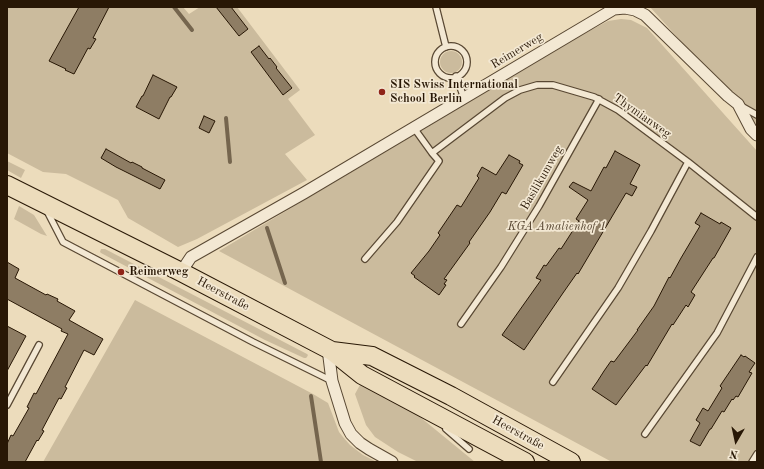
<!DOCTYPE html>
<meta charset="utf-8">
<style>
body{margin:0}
#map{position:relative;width:764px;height:469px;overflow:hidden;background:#ecdcbc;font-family:"Old Standard TT",serif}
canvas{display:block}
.frame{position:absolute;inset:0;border:8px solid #281705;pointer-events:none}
.north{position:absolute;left:716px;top:421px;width:40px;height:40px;-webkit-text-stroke:3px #f3e8d3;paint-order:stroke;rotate:189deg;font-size:11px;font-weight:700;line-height:16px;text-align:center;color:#281705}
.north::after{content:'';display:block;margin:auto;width:14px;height:18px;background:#281705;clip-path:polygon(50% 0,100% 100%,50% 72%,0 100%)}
</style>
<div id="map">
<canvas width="764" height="469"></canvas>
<div class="frame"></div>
<div class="north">N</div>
</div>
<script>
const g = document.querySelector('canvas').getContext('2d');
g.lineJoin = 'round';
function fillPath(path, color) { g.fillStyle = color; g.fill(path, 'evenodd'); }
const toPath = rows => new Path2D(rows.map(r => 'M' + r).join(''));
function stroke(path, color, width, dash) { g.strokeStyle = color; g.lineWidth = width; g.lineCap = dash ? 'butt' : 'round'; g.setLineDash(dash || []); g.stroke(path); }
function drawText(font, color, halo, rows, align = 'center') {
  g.font = font + ' "Old Standard TT",serif'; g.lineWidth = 3.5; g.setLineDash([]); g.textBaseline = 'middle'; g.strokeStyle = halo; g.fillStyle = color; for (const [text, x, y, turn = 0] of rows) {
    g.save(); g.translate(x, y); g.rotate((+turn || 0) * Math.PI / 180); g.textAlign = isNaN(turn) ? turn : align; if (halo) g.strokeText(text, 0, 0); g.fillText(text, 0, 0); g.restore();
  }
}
const green = toPath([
 [7,7,183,7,189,14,200,7,237,7,300,90,288,99,315,135,285,154,307,180,197,239,178,247,128,218,118,200,66,174,43,172,7,153],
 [650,7,757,7,757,127,678,38],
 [621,19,631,20,647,28,757,151,757,462,612,462,219,251,576,38,608,21],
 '440 62a11 11 0 1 1 22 0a11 11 0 1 1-22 0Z',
 [7,161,25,170,21,178,7,170],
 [19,206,34,215,47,236,41,234,14,219],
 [101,249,105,249,307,354,308,355,307,357,306,358,304,358,265,340,101,253,100,252],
 [135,300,313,394,328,403,339,432,343,437,350,445,363,455,377,462,43,462],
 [361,383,409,409,420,417,475,462,418,462,398,452,375,437,366,425,355,394]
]);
const stream = toPath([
 [174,7,192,30],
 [226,118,230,162],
 [267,228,285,283],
 [311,396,321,462]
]);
const building = toPath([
 [79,7,109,7,93,38,96,39,90,49,88,48,74,74,65,70,66,69,49,61,79,7],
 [216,7,231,7,248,29,239,36,216,7],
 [259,46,269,59,270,58,277,67,276,68,292,88,283,95,251,52,259,46],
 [153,75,177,87,171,97,170,97,159,119,136,107,142,96,143,96,153,75],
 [204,116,215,121,209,133,199,128,204,116],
 [106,149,131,163,132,162,142,167,142,168,165,180,160,189,116,167,101,158,106,149],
 [615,151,640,165,630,184,637,187,632,196,626,193,578,274,577,273,563,293,524,350,502,335,541,280,536,278,544,265,546,266,559,248,561,249,579,221,576,219,588,200,569,187,573,182,591,191,604,167,606,168,615,151],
 [509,155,520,161,519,163,523,165,506,194,502,192,490,212,469,242,470,243,444,279,447,280,444,284,446,285,439,295,414,277,415,276,411,273,429,251,440,235,438,233,457,205,461,207,479,178,477,176,482,167,496,175,509,155],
 [701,213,720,224,721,222,731,228,714,258,713,258,691,292,695,295,688,307,686,305,673,325,672,324,647,366,646,365,616,405,592,389,597,382,604,371,611,361,614,362,638,330,637,330,654,306,669,277,670,278,681,258,700,226,695,223,701,213],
 [7,262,19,269,15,278,46,295,47,294,58,299,57,301,75,311,69,320,103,339,94,355,84,350,65,387,67,388,61,399,59,398,42,430,44,431,38,441,37,440,25,462,7,462,7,444,11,435,13,436,29,408,27,407,34,393,36,394,68,334,61,331,62,329,7,299,7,262],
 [7,326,26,336,7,371,7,326],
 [741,355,744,357,745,356,755,363,749,372,752,373,738,397,736,396,733,400,732,399,724,412,722,411,711,429,710,429,700,446,690,441,700,423,696,420,703,408,708,411,722,388,720,386,741,355]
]);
const service = toPath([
 [436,7,446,47],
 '435 62a16 16 0 1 1 32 0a16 16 0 1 1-32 0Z',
 [456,76,464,98],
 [741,106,757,115],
 [414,128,432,153],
 [47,211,63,242,253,342,332,381],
 [365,259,397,222,439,161,432,153,505,98,520,90,537,85,553,85,594,97,618,110,688,162,757,217],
 [461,324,501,267,539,206,599,99],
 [553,382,618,288,651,231,688,162],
 [7,405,39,345],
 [446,429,469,449],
 [645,434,717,333,757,257],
 [752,462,757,454]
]);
const minor = toPath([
 [181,272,191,257,304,193,614,9,625,8,635,10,645,15,728,96,738,104,751,129,757,135],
 [328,349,332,381,345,423,351,434,360,443,369,449,392,462]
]);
const primary = toPath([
 [7,185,181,272,332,351,362,375,525,462],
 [332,351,372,356,451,396,571,462]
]);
const markers = [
 [382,92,4,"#8f2418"],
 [121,272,4,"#8f2418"]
];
const streetNames = [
 ["Reimerweg",517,51,-31],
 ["Thymianweg",642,116,35],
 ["Basilikumweg",542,178,-60],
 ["Heerstraße",223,294,28],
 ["Heerstraße",518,433,29]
];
const poiNames = [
 ["SIS Swiss International",390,85],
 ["School Berlin",390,99],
 ["Reimerweg",129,272]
];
const parkNames = [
 ["KGA Amalienhof 1",557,227]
];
fillPath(green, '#cbbb9d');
stroke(stream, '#75654e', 4);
fillPath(building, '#8e7d64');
stroke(building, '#281705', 1);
stroke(service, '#594833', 8);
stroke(minor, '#594833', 13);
stroke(primary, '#281705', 20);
stroke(service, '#f3e8d3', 5.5);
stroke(minor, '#f3e8d3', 11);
stroke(primary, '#ecdcbc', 18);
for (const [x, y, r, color] of markers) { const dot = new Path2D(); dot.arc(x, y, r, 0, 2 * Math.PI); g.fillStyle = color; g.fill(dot); stroke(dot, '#f3e8d3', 1.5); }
drawText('12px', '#281705', '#f3e8d3', streetNames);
drawText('bold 12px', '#281705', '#f3e8d3', poiNames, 'left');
drawText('italic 12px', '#594833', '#f3e8d3', parkNames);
</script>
